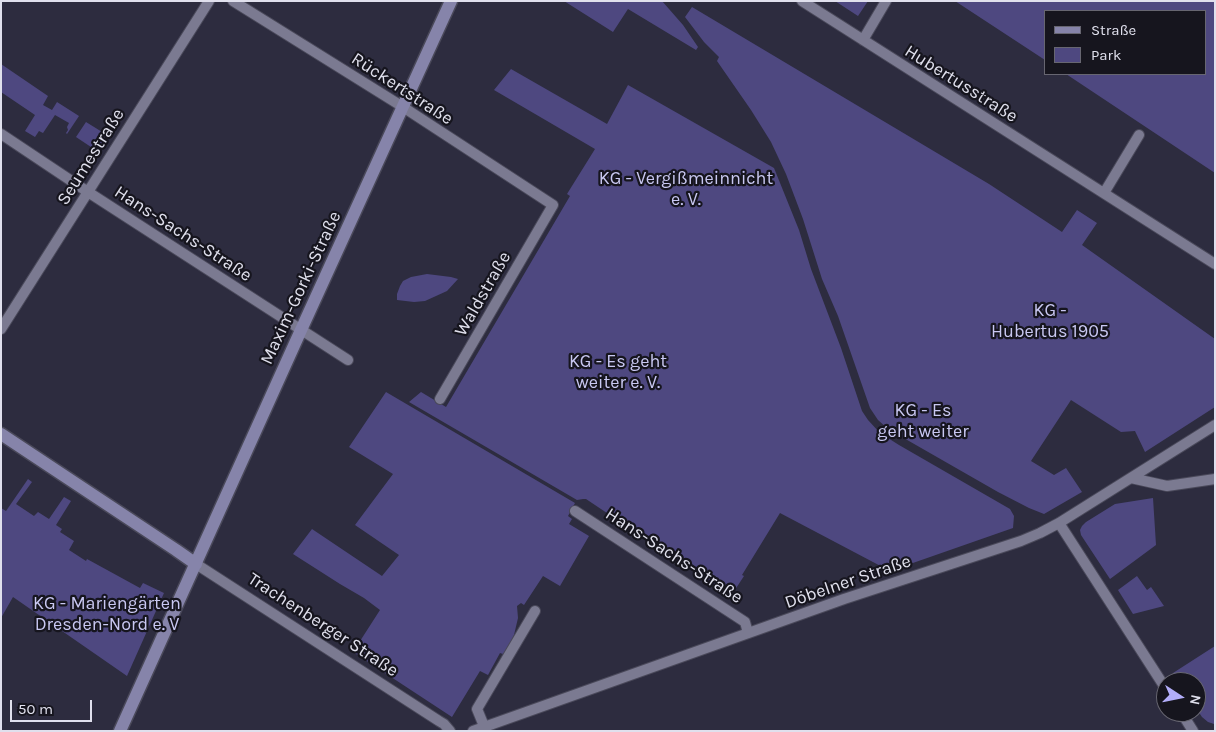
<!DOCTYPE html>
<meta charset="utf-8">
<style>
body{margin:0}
#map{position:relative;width:1216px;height:732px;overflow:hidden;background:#2d2c3f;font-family:Karla,sans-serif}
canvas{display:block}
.frame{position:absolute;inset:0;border:2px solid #e0e0ed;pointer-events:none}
.legend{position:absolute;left:1044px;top:10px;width:162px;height:65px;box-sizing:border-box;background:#16151e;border:1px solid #676671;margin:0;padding:6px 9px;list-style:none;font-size:15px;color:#e0e0ed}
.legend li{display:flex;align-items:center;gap:10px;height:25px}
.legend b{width:25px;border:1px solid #676671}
.north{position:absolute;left:1156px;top:672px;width:50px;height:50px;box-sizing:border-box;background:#16151e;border:1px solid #676671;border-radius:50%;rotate:101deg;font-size:14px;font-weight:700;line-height:20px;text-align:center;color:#e0e0ed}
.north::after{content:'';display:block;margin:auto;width:18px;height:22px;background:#b2adf9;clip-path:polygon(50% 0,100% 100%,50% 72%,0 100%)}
.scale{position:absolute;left:10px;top:700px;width:82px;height:22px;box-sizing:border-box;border:2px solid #e0e0ed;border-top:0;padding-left:6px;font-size:15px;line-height:18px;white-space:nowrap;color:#e0e0ed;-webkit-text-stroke:4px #16151e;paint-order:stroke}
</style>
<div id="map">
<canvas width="1216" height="732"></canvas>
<div class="frame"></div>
<ul class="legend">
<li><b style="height:6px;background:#8684aa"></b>Straße</li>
<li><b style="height:14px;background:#4e4880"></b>Park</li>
</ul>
<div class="north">N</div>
<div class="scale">50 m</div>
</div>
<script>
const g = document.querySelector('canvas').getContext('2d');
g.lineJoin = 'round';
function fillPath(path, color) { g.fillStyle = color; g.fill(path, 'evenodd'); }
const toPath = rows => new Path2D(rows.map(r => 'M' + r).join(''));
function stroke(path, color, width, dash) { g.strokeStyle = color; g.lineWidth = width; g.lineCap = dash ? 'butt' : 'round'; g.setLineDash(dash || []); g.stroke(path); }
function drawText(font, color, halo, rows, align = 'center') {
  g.font = font + ' Karla,sans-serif'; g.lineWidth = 4.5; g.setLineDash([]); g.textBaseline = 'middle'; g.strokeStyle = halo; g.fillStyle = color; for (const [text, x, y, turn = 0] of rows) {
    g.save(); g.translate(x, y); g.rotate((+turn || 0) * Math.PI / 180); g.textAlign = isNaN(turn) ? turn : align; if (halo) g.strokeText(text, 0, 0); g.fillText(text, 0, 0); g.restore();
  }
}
const green = toPath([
 [564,1,662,1,683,25,698,47,696,50,628,9,613,32],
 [835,1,868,1,858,16],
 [955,1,1215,1,1215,173,1066,74,1205,74,1205,11,1045,11,1045,60],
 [692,7,989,184,1062,232,1077,210,1097,223,1082,245,1215,339,1215,407,1145,452,1135,431,1121,432,1071,400,1031,461,1054,475,1066,468,1082,492,1044,514,1029,508,998,492,888,429,878,420,870,408,838,316,822,279,803,219,786,174,771,142,751,110,717,61,719,57,704,42,685,17],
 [1,64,48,96,43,105,52,110,57,102,79,116,67,134,66,133,68,130,67,127,69,123,55,115,43,133,39,131,35,137,25,131,35,115,1,92],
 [511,69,607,124,628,85,774,168,799,230,811,269,841,348,862,411,868,420,880,433,899,445,1010,509,1014,516,1013,528,890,571,780,513,742,575,744,576,731,596,586,499,583,499,577,500,409,402,421,392,446,407,570,196,567,194,595,149,494,90],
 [86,122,107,135,97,151,76,137],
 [427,274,451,277,458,279,447,291,425,301,414,302,397,300,397,294,400,286,403,281,411,277],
 [386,392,575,503,568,516,572,519,569,524,589,536,560,586,543,576,524,605,521,603,517,606,518,618,514,635,508,649,505,653,503,654,500,653,488,675,480,671,452,717,353,652,380,610,364,598,340,584,293,554,312,529,382,576,399,555,355,525,393,474,349,447],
 [28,479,32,482,16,504,34,516,38,512,49,519,64,497,71,501,56,525,62,529,60,532,74,541,69,550,86,561,87,559,140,588,143,583,164,593,127,676,13,597,1,618,1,508,6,511],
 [1153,498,1156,545,1110,579,1081,535,1080,530,1082,526,1086,522,1115,504],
 [1137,576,1147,590,1151,587,1164,606,1133,614,1118,590],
 [1215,646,1215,724,1214,724,1208,722,1202,717,1196,708,1196,682,1178,682,1173,673]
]);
const street = toPath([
 [233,1,403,107,553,205,440,399],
 [802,1,1215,264],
 [863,40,886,1],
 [1,134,88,192,348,360],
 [1104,193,1139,135],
 [1,329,209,1],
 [1131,478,1167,486,1215,479],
 [575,511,745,622,748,633],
 [1059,523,1166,689],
 [196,564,439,721,444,724,450,731],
 [1181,712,1193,731],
 [484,726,477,709,535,611],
 [473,731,844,599,1021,541,1040,533,1059,523,1215,425]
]);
const secondary = toPath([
 [1,434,176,550,196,564],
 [120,731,301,330,451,1]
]);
const streetNames = [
 ["Hubertusstraße",961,84,32],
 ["Rückertstraße",402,89,33],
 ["Seumestraße",91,157,-58],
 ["Hans-Sachs-Straße",183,234,33],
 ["Maxim-Gorki-Straße",301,288,-65],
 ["Waldstraße",483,294,-60],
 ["Hans-Sachs-Straße",674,556,33],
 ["Döbelner Straße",848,582,-19],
 ["Trachenberger Straße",323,625,33]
];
const parkNames = [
 ["KG - Vergißmeinnicht",686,179],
 ["e. V.",686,200],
 ["KG -",1050,311],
 ["Hubertus 1905",1050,332],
 ["KG - Es geht",618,362],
 ["weiter e. V.",618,383],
 ["KG - Es",923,411],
 ["geht weiter",923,432],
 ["KG - Mariengärten",107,604],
 ["Dresden-Nord e. V",107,625]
];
fillPath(green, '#4e4880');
stroke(street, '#4a495a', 12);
stroke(secondary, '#4a495a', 15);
stroke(street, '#7b7a91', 10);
stroke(secondary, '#8684aa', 12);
drawText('18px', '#e0e0ed', '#16151e', streetNames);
drawText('18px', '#c9c8f2', '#16151e', parkNames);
</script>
